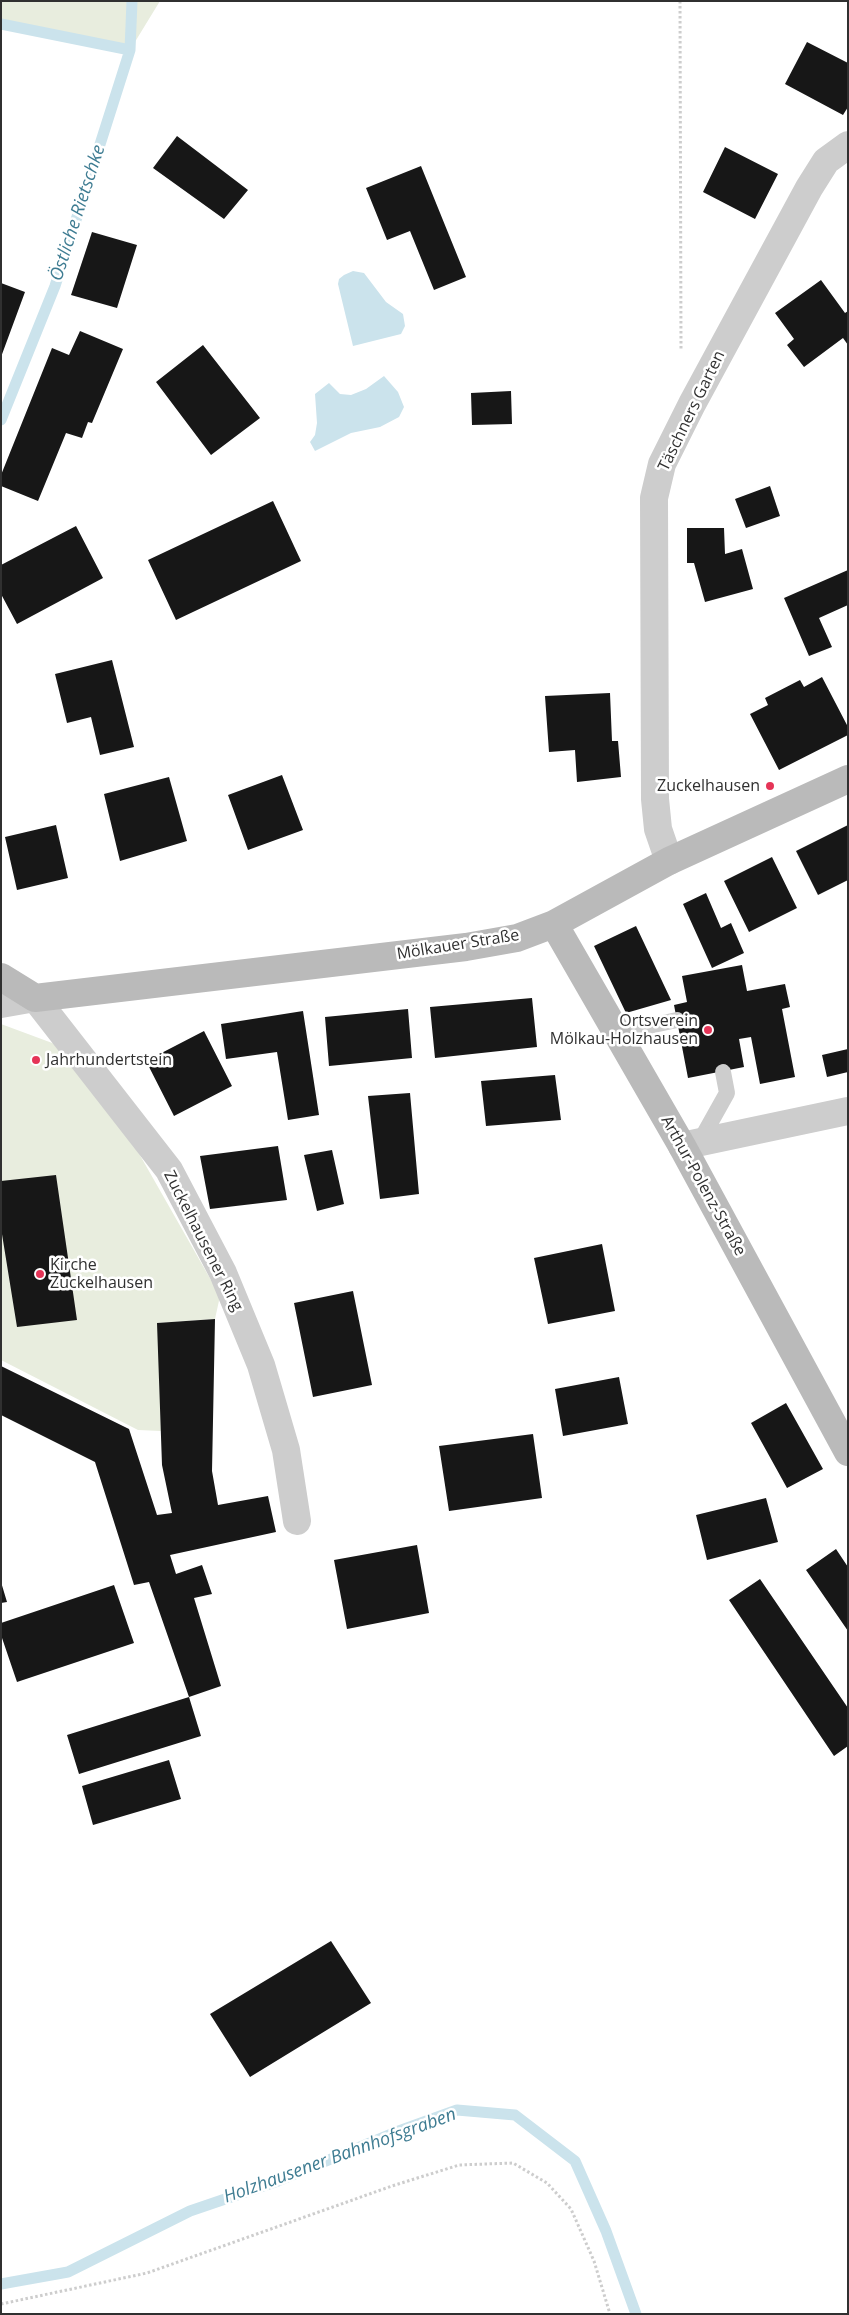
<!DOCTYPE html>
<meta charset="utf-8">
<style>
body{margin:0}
#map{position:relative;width:849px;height:2315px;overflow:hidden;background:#fff;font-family:"Open Sans",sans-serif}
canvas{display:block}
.frame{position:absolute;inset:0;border:2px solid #303030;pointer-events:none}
</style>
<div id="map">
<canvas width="849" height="2315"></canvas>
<div class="frame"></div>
</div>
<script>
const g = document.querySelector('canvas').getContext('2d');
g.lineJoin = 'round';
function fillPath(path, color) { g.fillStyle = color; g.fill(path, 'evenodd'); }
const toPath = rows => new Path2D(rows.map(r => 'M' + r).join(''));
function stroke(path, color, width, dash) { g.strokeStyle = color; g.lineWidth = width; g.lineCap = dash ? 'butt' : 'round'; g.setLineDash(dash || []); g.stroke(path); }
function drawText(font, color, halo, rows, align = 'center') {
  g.font = font + ' "Open Sans",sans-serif'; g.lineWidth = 5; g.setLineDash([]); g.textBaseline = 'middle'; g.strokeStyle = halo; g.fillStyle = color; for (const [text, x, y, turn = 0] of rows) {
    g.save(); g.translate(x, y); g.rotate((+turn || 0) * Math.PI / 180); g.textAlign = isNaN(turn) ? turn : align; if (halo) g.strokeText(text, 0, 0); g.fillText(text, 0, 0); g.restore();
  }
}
const green = toPath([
 [1,1,160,1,130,50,1,27],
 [1,1024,63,1047,133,1143,220,1296,215,1319,158,1323,161,1431,138,1430,1,1360]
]);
const water = toPath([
 [353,271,364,273,386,302,403,314,405,326,401,334,353,346,338,284,339,279,344,275],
 [384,376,398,392,404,407,399,417,380,427,351,433,315,451,310,442,315,435,317,423,315,394,329,383,340,394,351,395,366,389]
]);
const stream = toPath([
 [1,24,130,50],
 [1,420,55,286,130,50,132,1],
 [1,2284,68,2272,190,2211,278,2181,396,2132,457,2110,515,2115,575,2161,606,2231,636,2314]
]);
const building = toPath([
 [807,42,848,63,848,107,843,115,785,84],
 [177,136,248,190,224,219,153,168],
 [725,147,778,174,755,219,703,192],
 [421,166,466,277,434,290,410,231,387,240,366,188],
 [92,232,137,245,117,308,71,295],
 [821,280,845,313,848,311,848,345,843,338,804,367,787,345,794,339,775,313],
 [1,283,25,292,1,357],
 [80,331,123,349,92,423,88,422,82,438,66,433,38,501,1,486,1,475,52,348,69,355],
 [203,345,260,418,211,455,156,382],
 [511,391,512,424,472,425,471,393],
 [770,486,780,516,746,528,735,499],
 [273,501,301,561,176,620,148,560],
 [76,526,103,578,17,624,1,594,1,565],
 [687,528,724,528,725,554,742,549,753,589,705,602,694,563,687,563],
 [848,570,848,605,819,618,832,647,809,656,784,598],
 [112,660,134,747,100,755,91,717,67,723,55,674],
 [822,677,848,727,848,735,779,770,750,714,768,705,765,698,800,680,804,687],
 [610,693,612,741,618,741,621,777,577,782,575,750,549,752,545,696],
 [282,775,303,830,248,850,228,795],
 [169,777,187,841,120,861,104,794],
 [56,825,68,878,17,890,5,837],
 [848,825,848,880,818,895,796,851],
 [772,857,797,908,749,932,724,881],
 [706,893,721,928,731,923,744,953,712,968,683,904],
 [636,926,671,1000,626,1013,594,946],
 [742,965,747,991,785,984,790,1007,782,1009,795,1077,760,1084,751,1037,739,1039,744,1067,688,1078,674,1005,687,1002,682,976],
 [532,998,537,1047,435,1058,430,1007],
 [408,1009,412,1058,329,1066,325,1017],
 [303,1011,319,1115,288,1120,277,1052,226,1059,221,1024],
 [204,1031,232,1086,174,1116,146,1061],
 [848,1049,848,1072,827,1077,822,1055],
 [555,1075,561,1120,486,1126,481,1081],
 [410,1093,419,1194,380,1199,368,1096],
 [278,1146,287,1200,210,1209,200,1156],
 [332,1150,344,1204,317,1211,304,1155],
 [56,1175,77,1320,17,1327,1,1228,1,1181],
 [602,1244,615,1311,548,1324,534,1258],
 [353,1291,372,1385,313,1397,294,1303],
 [215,1319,212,1471,218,1505,268,1496,276,1532,170,1555,176,1574,202,1565,212,1594,194,1598,221,1686,189,1697,149,1582,134,1585,95,1462,1,1415,1,1366,129,1429,157,1515,172,1513,162,1465,157,1323],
 [619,1377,628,1424,563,1436,555,1389],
 [786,1403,823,1469,787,1488,751,1423],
 [533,1434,542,1498,449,1511,439,1446],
 [766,1498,778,1542,707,1560,696,1515],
 [417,1545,429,1613,347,1629,334,1560],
 [836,1549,848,1567,848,1631,806,1570],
 [760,1579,848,1708,848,1746,834,1756,729,1600],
 [1,1582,7,1602,1,1603],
 [114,1585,134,1643,17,1682,1,1635,1,1623],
 [189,1697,201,1736,79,1774,67,1735],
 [169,1760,181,1799,93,1825,82,1786],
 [331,1941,371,2003,250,2077,210,2014]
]);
const path = toPath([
 [680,1,681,351],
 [1,2304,147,2273,392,2186,459,2165,513,2163,547,2183,571,2209,594,2261,610,2314]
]);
const lane = toPath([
 [616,1033,677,1020],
 [699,1143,727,1093,723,1072]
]);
const street = toPath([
 [669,861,658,829,655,799,654,498,662,464,692,404,809,188,826,161,848,145],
 [1,1004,35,998,169,1170,223,1273,261,1365,286,1450,297,1521],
 [682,1146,848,1111]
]);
const secondary = toPath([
 [554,924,682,1146,848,1452],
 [1,977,35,998,466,947,517,938,554,924,669,861,848,779]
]);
const markers = [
 [770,786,5,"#e53457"],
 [708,1030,5,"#e53457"],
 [36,1060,5,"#e53457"],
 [40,1274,5,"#e53457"]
];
const streetNames = [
 ["Täschners Garten",692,411,-64],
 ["Mölkauer Straße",458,945,-9],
 ["Arthur-Polenz-Straße",703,1186,61],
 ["Zuckelhausener Ring",203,1241,63]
];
const poiNames = [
 ["Zuckelhausen",760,786],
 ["Ortsverein",698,1021],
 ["Mölkau-Holzhausen",698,1039],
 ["Jahrhundertstein",46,1060,"left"],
 ["Kirche",50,1265,"left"],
 ["Zuckelhausen",50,1283,"left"]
];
const waterNames = [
 ["Östliche Rietschke",78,213,-72],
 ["Holzhausener Bahnhofsgraben",340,2156,-20]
];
fillPath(green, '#e8edde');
fillPath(water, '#cbe3ec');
stroke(stream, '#cbe3ec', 11);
fillPath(building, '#171717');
stroke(path, '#cdcdcd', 3, [2.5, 2.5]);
stroke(lane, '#cdcdcd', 16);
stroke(street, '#cdcdcd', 28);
stroke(secondary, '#bababa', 28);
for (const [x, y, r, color] of markers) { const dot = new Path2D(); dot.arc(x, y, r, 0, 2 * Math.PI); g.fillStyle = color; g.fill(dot); stroke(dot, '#fff', 2); }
drawText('16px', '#303030', '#fff', streetNames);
drawText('16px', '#303030', '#fff', poiNames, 'right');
drawText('italic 18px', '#3e7c92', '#fff', waterNames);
</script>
